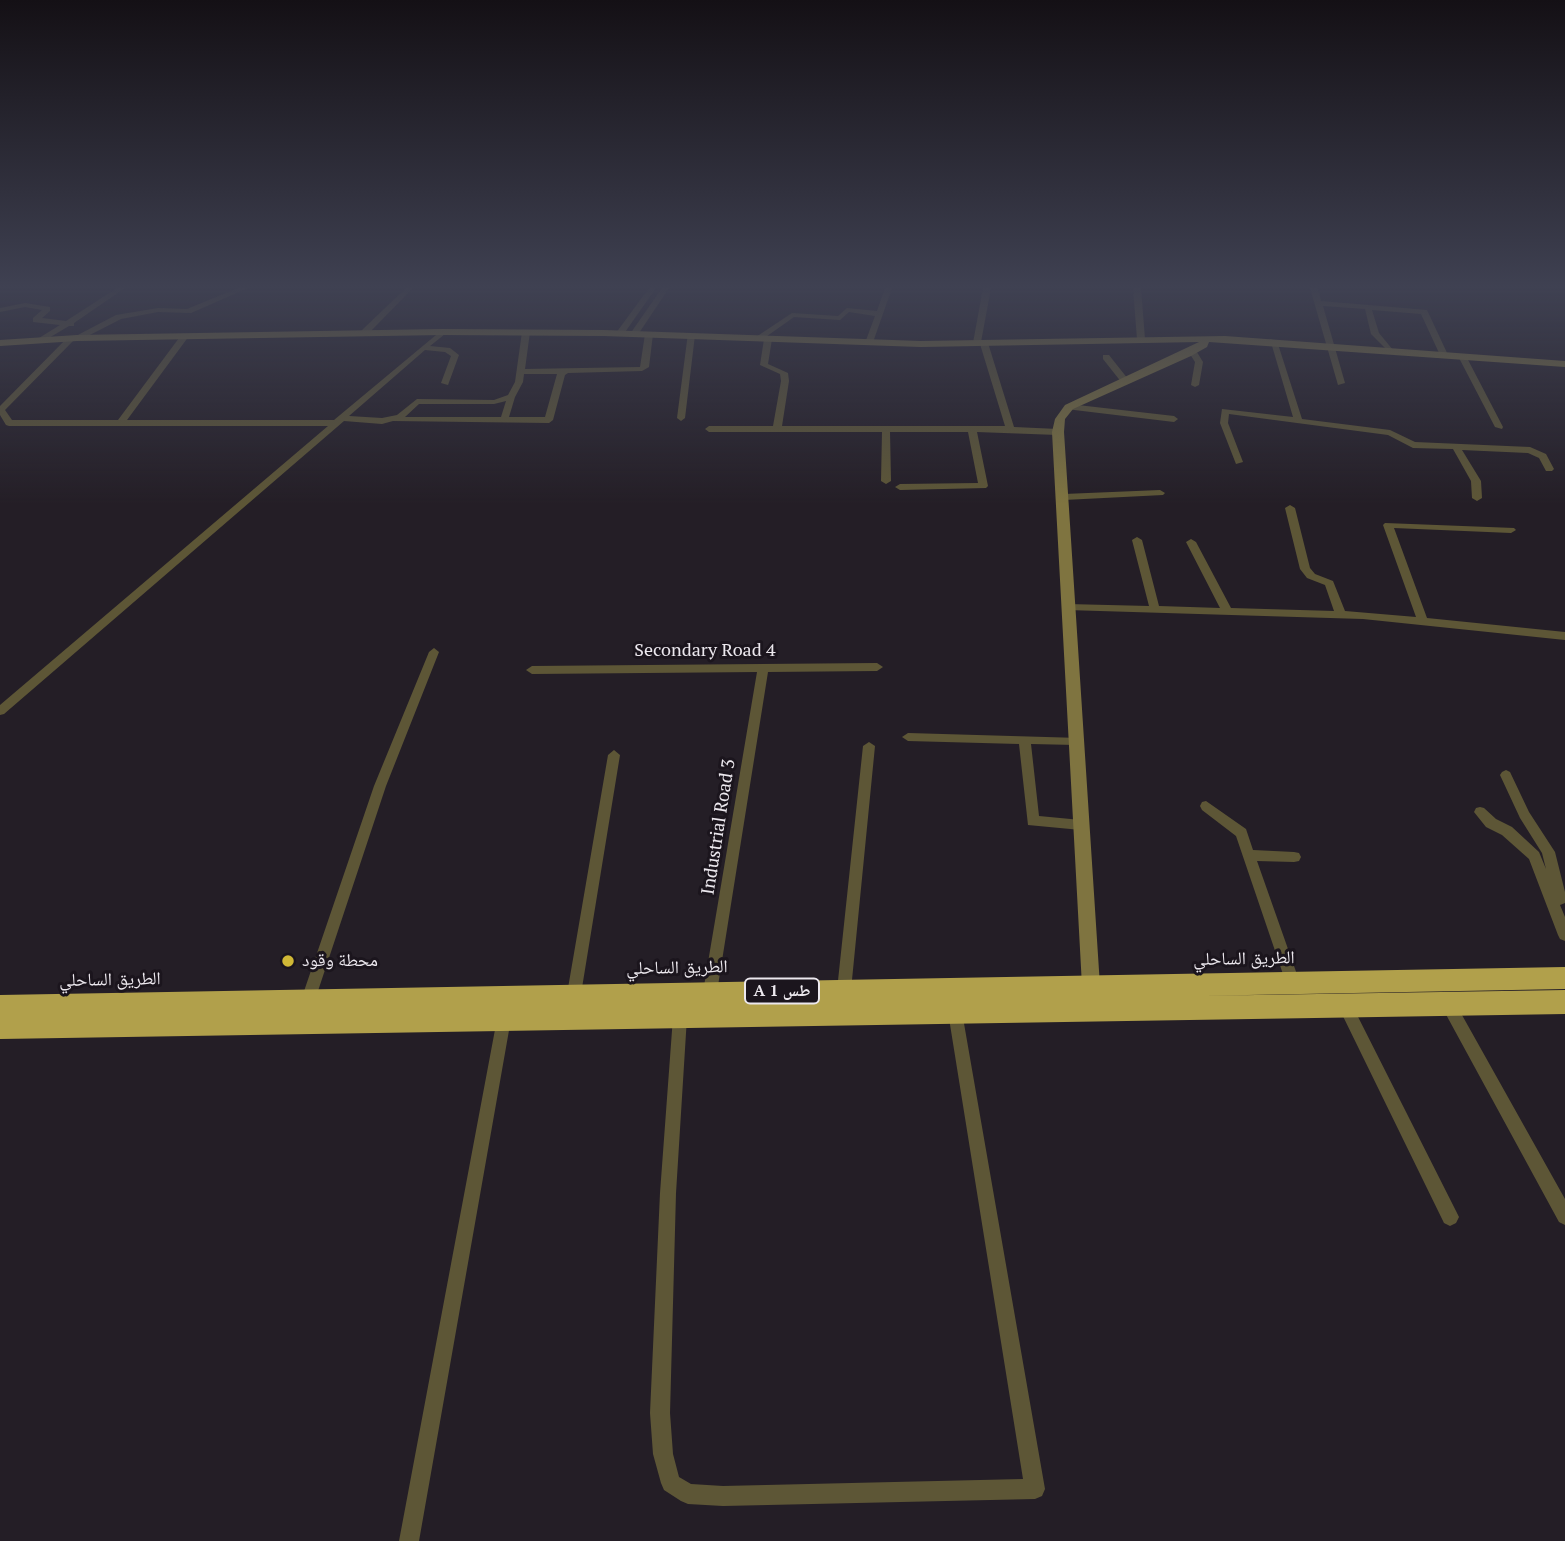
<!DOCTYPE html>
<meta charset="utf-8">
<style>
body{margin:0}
canvas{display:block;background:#241e26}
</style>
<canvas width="1565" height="1541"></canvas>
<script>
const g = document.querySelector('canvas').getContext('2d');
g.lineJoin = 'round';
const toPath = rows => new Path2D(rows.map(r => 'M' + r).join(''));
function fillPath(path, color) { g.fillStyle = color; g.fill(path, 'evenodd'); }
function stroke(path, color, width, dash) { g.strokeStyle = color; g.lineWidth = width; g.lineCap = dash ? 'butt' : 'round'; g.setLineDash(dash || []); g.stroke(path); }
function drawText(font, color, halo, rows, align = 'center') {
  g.font = font + ' "PT Serif","Noto Naskh Arabic",serif'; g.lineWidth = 6; g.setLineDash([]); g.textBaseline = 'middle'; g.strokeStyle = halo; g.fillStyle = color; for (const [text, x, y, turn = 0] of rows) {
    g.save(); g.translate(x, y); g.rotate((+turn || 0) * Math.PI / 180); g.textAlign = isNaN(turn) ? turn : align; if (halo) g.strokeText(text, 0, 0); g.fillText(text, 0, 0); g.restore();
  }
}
const street = toPath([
 [117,288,125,288,74,323,74,326,69,326,42,342,38,340,39,338,60,325,33,322,33,318,42,310,25,307,0,312,0,308,25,303,50,307,50,311,42,318,66,321,117,288],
 [238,288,248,288,191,313,158,312,121,319,80,340,74,340,5,410,12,420,118,420,182,334,185,334,189,336,127,420,334,420,442,330,446,332,445,334,430,346,450,348,459,355,448,385,441,383,451,356,445,352,425,350,349,416,382,418,397,415,417,399,494,400,508,395,515,382,522,332,526,330,530,332,525,369,640,367,645,334,649,332,653,334,649,367,642,371,568,373,565,375,553,420,549,423,393,421,382,424,344,421,4,714,0,715,0,705,328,426,9,426,6,425,0,415,0,406,68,337,74,337,116,315,158,308,187,309,238,288],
 [524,374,557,374,545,417,509,417,515,397,523,382,524,374],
 [506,401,501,417,405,417,419,404,494,404,506,401],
 [406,288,413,288,367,335,361,335,361,331,406,288],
 [649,288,656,288,623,335,617,335,616,333,649,288],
 [662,288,669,288,637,336,631,336,630,334,662,288],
 [885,288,892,288,872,345,865,343,875,316,849,312,840,320,794,317,760,341,753,339,792,313,838,316,847,308,877,311,885,288],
 [983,288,991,288,981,342,988,343,1014,427,1058,429,1062,432,1058,435,977,432,988,486,986,488,900,490,895,487,900,484,978,483,968,432,890,432,891,481,886,484,881,481,882,432,709,432,705,429,709,426,773,426,781,381,780,374,760,365,764,339,768,337,772,339,768,364,788,373,789,381,782,426,1005,426,980,344,977,345,973,343,983,288],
 [1133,288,1141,288,1145,339,1141,341,1137,339,1133,288],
 [1310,288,1318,288,1321,301,1427,310,1448,355,1444,357,1440,355,1421,314,1372,310,1379,333,1393,350,1389,352,1371,334,1365,309,1323,306,1345,383,1338,385,1310,288],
 [688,333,695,335,685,418,681,421,677,418,688,333],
 [1270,339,1277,341,1302,419,1390,430,1415,442,1530,447,1546,454,1554,469,1552,471,1546,471,1539,458,1528,453,1462,450,1481,481,1482,498,1477,501,1472,498,1471,481,1453,449,1413,448,1388,435,1229,414,1228,423,1243,462,1236,464,1220,423,1222,409,1293,417,1270,339],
 [1189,349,1195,349,1203,362,1199,385,1195,387,1191,385,1195,362,1188,351,1189,349],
 [1459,354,1466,356,1503,427,1502,429,1495,427,1458,356,1459,354],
 [1103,355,1109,355,1128,379,1128,383,1122,383,1103,359,1103,355],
 [1069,404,1174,416,1178,419,1174,422,1066,409,1065,407,1069,404],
 [1160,490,1165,493,1163,495,1064,500,1059,497,1064,494,1160,490],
 [1290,505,1295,508,1310,568,1315,574,1333,581,1345,611,1416,617,1383,525,1385,523,1514,528,1516,530,1511,533,1394,528,1427,618,1565,632,1565,640,1363,619,1067,610,1062,607,1067,604,1149,606,1132,540,1137,537,1142,540,1159,606,1220,608,1186,542,1191,539,1196,542,1231,608,1334,611,1325,585,1307,578,1300,569,1285,508,1290,505],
 [434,648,439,652,386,786,315,1000,313,1005,308,1007,303,1005,301,1000,374,786,429,652,434,648],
 [877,663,883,667,877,671,768,672,717,992,715,997,710,999,705,997,703,992,757,672,532,674,526,670,532,666,877,663],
 [908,733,1080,738,1082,741,1076,745,1031,744,1039,816,1081,820,1086,821,1087,825,1086,829,1081,830,1028,825,1019,744,908,741,902,737,908,733],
 [869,742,875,746,851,990,849,995,844,997,839,995,837,990,863,746,869,742],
 [614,750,620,755,581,994,579,999,574,1001,569,999,567,994,608,755,614,750],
 [1506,770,1510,772,1529,812,1555,852,1565,892,1565,903,1560,905,1565,917,1565,941,1560,939,1558,935,1529,859,1502,835,1486,827,1474,812,1476,808,1480,807,1484,808,1496,819,1512,827,1539,852,1546,869,1542,853,1520,818,1500,775,1502,772,1506,770],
 [1206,801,1246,829,1253,850,1294,852,1299,853,1301,857,1299,861,1294,862,1257,861,1300,983,1298,988,1293,990,1288,988,1286,983,1236,836,1202,810,1200,806,1202,802,1206,801],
 [1448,997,1453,999,1565,1199,1565,1225,1559,1222,1443,1009,1441,1004,1443,999,1448,997],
 [1345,999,1350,1001,1456,1211,1459,1217,1456,1223,1450,1226,1444,1223,1338,1006,1340,1001,1345,999],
 [955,1005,960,1007,962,1012,1045,1489,1042,1496,1035,1499,723,1506,688,1504,681,1501,664,1490,661,1483,653,1454,650,1413,660,1193,673,1017,675,1012,680,1010,685,1012,687,1017,676,1193,670,1413,673,1454,679,1477,691,1484,723,1486,1023,1479,948,1012,950,1007,955,1005],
 [504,1012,509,1014,511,1019,419,1541,399,1541,497,1019,499,1014,504,1012]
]);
const secondary = toPath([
 [442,329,604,330,921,341,1225,336,1565,361,1565,367,1209,342,1207,347,1191,356,1073,409,1065,419,1064,432,1100,986,1098,992,1091,995,1084,992,1082,986,1052,432,1055,419,1065,405,1199,342,921,347,604,336,442,335,77,341,0,346,0,340,77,335,442,329]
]);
const highway = toPath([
 [1565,967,1565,989,1195,996,1565,990,1565,1014,0,1039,0,995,1565,967]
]);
const markers = [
 [288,961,7,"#d0b836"]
];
const shields = [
 [782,991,74]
];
const shieldNames = [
 ["A 1 طس",782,991]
];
const streetNames = [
 ["Secondary Road 4",705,651],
 ["Industrial Road 3",719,827,-81],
 ["الطريق الساحلي",1244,959,-1],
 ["الطريق الساحلي",677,968,-1],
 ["الطريق الساحلي",110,980,-1]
];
const poiNames = [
 ["محطة وقود",302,961]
];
fillPath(street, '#5d5636');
fillPath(secondary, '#7f7440');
fillPath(highway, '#b1a04b');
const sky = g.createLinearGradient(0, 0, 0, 504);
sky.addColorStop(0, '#141015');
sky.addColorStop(0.57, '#3f4152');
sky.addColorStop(1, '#3f415200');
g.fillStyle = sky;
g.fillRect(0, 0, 1565, 504);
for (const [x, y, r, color] of markers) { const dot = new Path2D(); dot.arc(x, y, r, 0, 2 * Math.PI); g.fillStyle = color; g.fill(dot); stroke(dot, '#1b151d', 2.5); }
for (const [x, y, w] of shields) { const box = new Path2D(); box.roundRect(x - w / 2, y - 12.5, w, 25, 5); g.fillStyle = '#1b151d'; g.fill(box); stroke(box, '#ece8ee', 2); }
drawText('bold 16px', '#ece8ee', null, shieldNames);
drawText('18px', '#ece8ee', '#1b151d', streetNames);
drawText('18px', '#ece8ee', '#1b151d', poiNames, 'left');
</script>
